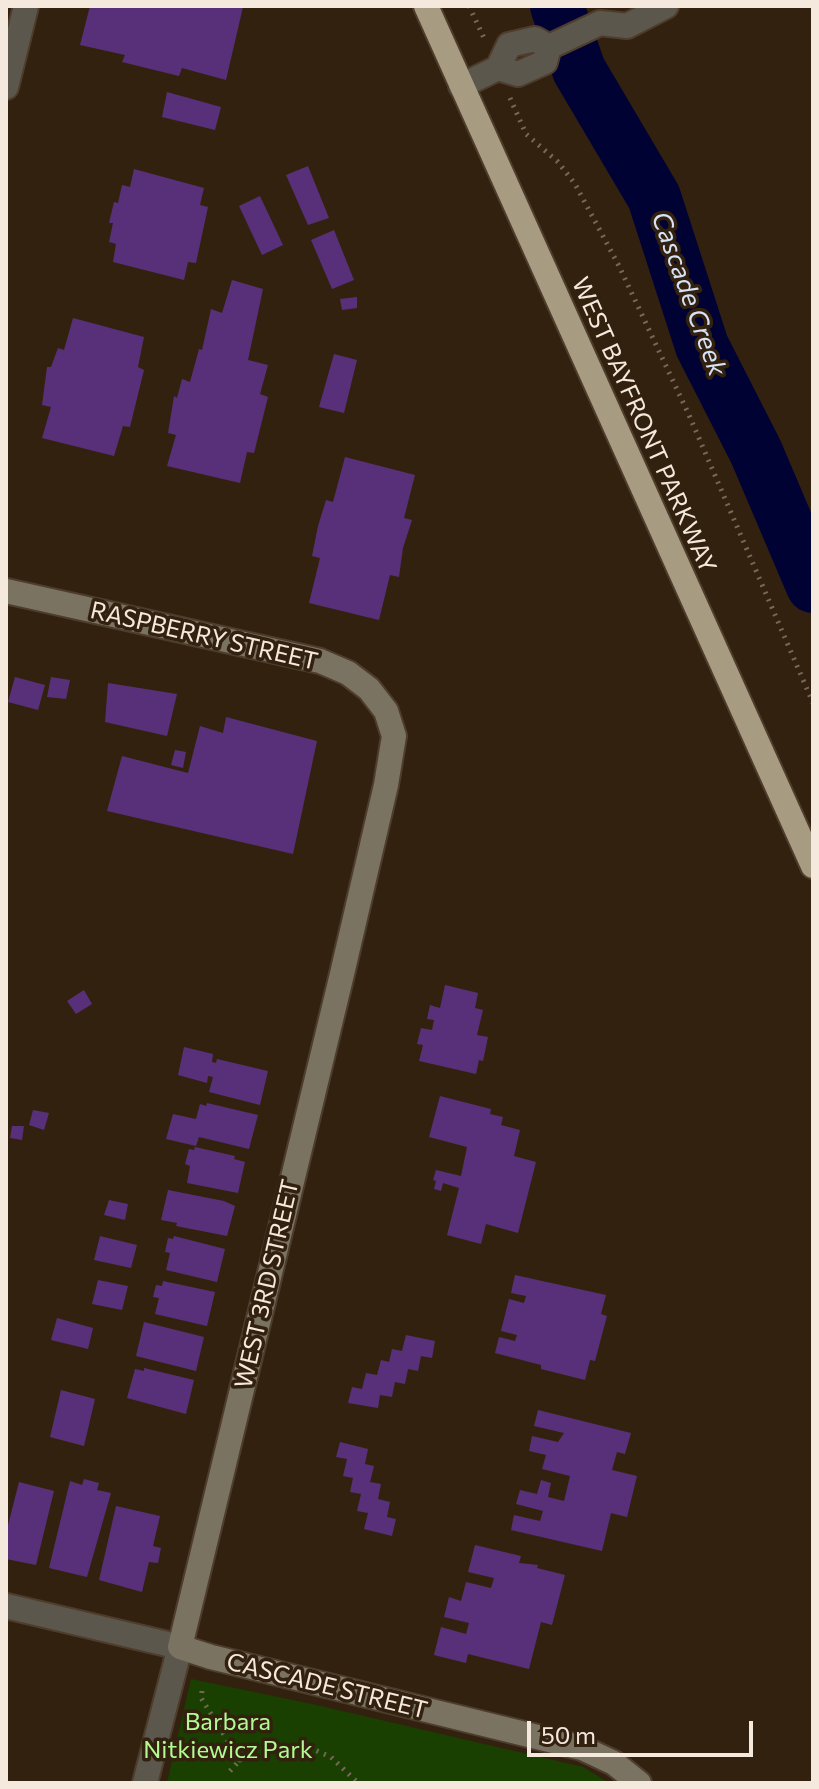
<!DOCTYPE html>
<style>
body{margin:0}
#map{position:relative;width:819px;height:1789px;overflow:hidden;background:#33210f;font-family:Commissioner,sans-serif}
canvas{display:block}
.frame{position:absolute;inset:0;border:8px solid #f5e9de;pointer-events:none}
.scale{position:absolute;left:527px;top:1721px;width:226px;height:36px;box-sizing:border-box;border:4px solid #f5e9de;border-top:0;padding-left:10px;font-size:24px;line-height:28px;white-space:nowrap;color:#f5e9de;-webkit-text-stroke:6px #33210f;paint-order:stroke}
</style>
<div id="map">
<canvas width="819" height="1789"></canvas>
<div class="frame"></div>
<div class="scale">50 m</div>
</div>
<script>
const g = document.querySelector('canvas').getContext('2d');
g.lineJoin = 'round';
function fillPath(path, color) { g.fillStyle = color; g.fill(path, 'evenodd'); }
const toPath = rows => new Path2D(rows.map(r => 'M' + r).join(''));
function stroke(path, color, width, dash) { g.strokeStyle = color; g.lineWidth = width; g.lineCap = dash ? 'butt' : 'round'; g.setLineDash(dash || []); g.stroke(path); }
function drawText(font, color, halo, rows, align = 'center') {
  g.font = font + ' Commissioner,sans-serif'; g.lineWidth = 7; g.setLineDash([]); g.textBaseline = 'middle'; g.strokeStyle = halo; g.fillStyle = color; for (const [text, x, y, turn = 0] of rows) {
    g.save(); g.translate(x, y); g.rotate((+turn || 0) * Math.PI / 180); g.textAlign = isNaN(turn) ? turn : align; if (halo) g.strokeText(text, 0, 0); g.fillText(text, 0, 0); g.restore();
  }
}
const green = toPath([
 [191,1679,312,1704,583,1767,609,1783,167,1783]
]);
const river = toPath([
 [557,6,579,70,654,197,702,346,756,452,813,586]
]);
const building = toPath([
 [90,6,243,7,226,80,182,68,179,76,122,62,125,55,80,45],
 [167,92,221,107,215,130,162,117],
 [308,166,329,218,308,225,286,175],
 [134,169,204,188,200,205,208,207,196,263,188,262,184,280,113,262,116,244,109,242,113,223,109,223,114,202,118,203,122,185,130,187],
 [260,196,283,245,262,255,239,206],
 [334,230,354,280,332,289,311,240],
 [232,280,263,289,248,360,268,365,260,394,268,397,254,453,247,452,240,483,167,466,176,435,168,433,174,396,177,398,182,379,190,382,199,349,202,350,211,309,222,313],
 [357,297,357,308,342,310,340,299],
 [73,318,144,337,138,367,144,370,130,427,123,426,114,456,42,438,51,407,42,405,47,367,51,367,58,348,64,350],
 [334,354,357,360,344,413,319,407],
 [345,457,415,475,404,518,412,520,403,548,399,577,390,575,379,620,309,603,320,558,312,556,318,526,326,500,333,502],
 [15,677,45,685,38,710,8,702],
 [51,677,70,680,66,699,47,697],
 [108,683,177,694,167,736,105,722],
 [226,717,317,741,293,854,107,811,122,756,188,773,200,726,223,733],
 [175,750,186,752,183,768,171,765],
 [445,985,478,993,475,1008,483,1010,477,1035,488,1037,483,1061,479,1060,476,1074,419,1061,423,1045,417,1044,421,1028,432,1030,434,1020,427,1019,430,1005,440,1008],
 [84,990,92,1004,76,1014,67,1001],
 [184,1047,213,1054,212,1062,216,1063,217,1059,268,1071,260,1105,209,1092,213,1077,208,1076,207,1083,178,1075],
 [440,1096,491,1109,490,1114,503,1117,501,1125,520,1130,514,1156,536,1162,518,1233,486,1224,481,1244,447,1235,459,1188,443,1183,441,1191,434,1189,436,1181,433,1180,436,1170,461,1176,467,1147,429,1137],
 [207,1103,258,1115,249,1149,199,1137,196,1146,166,1139,173,1114,196,1119,200,1104,206,1106],
 [33,1110,49,1113,44,1130,29,1125],
 [12,1126,24,1126,22,1140,10,1138],
 [195,1147,235,1156,234,1159,245,1162,238,1193,187,1183,190,1166,185,1164,189,1149,194,1150],
 [168,1190,224,1201,235,1206,227,1236,176,1226,177,1223,161,1220],
 [109,1200,128,1204,125,1220,104,1215],
 [100,1236,137,1245,131,1268,94,1260],
 [174,1236,225,1249,217,1282,166,1270,170,1253,165,1252,168,1238,173,1239],
 [515,1275,606,1295,601,1314,607,1316,595,1361,590,1360,585,1380,541,1369,541,1365,495,1353,499,1337,515,1341,517,1335,501,1331,509,1299,524,1303,526,1296,511,1293],
 [98,1280,128,1286,122,1310,92,1304],
 [163,1281,215,1292,207,1326,155,1314,159,1298,153,1297,156,1285,162,1286],
 [57,1318,93,1328,88,1349,51,1340],
 [144,1322,204,1337,196,1371,136,1356],
 [406,1335,435,1341,432,1358,421,1356,418,1371,408,1369,405,1384,395,1382,392,1397,380,1395,378,1408,348,1403,352,1387,362,1389,366,1373,377,1375,381,1360,389,1362,392,1349,402,1351],
 [144,1368,194,1380,186,1414,127,1398,135,1369,144,1371],
 [61,1390,95,1399,84,1446,50,1437],
 [538,1410,631,1433,625,1454,617,1452,612,1470,637,1476,627,1517,611,1513,602,1551,511,1530,514,1515,540,1521,543,1511,516,1504,520,1490,537,1494,541,1480,551,1483,548,1497,564,1501,570,1476,542,1469,546,1455,529,1451,532,1436,558,1442,564,1433,534,1426],
 [340,1442,368,1449,365,1464,374,1466,370,1482,381,1484,378,1499,390,1502,387,1517,396,1519,392,1536,364,1529,368,1513,357,1511,361,1494,350,1492,353,1478,343,1476,347,1459,336,1457],
 [84,1479,99,1483,97,1490,111,1493,87,1577,49,1568,70,1481,82,1485],
 [19,1482,54,1491,36,1565,6,1559,6,1533],
 [116,1506,160,1516,153,1546,161,1548,158,1563,149,1562,142,1592,99,1580],
 [475,1545,521,1556,519,1563,538,1565,537,1568,565,1575,552,1625,541,1622,529,1669,468,1654,466,1663,434,1655,441,1627,466,1634,469,1623,444,1617,449,1597,461,1601,466,1582,491,1588,494,1578,468,1572]
]);
const path = toPath([
 [469,6,484,38],
 [510,98,526,134,558,162,575,184,619,266,689,415,813,703],
 [202,1691,201,1698,240,1760,270,1748,308,1747,331,1757,358,1783],
 [230,1771,240,1760]
]);
const street = toPath([
 [498,68,518,74,545,62,549,47,600,23,627,26,666,6],
 [461,86,498,68,509,45,535,39,549,47],
 [6,87,26,6],
 [6,1606,180,1647,145,1783]
]);
const secondary = toPath([
 [6,591,320,661,348,673,369,689,386,711,394,736,386,785,342,974,180,1647,211,1657,582,1748,614,1763,639,1783]
]);
const highway = toPath([
 [426,6,813,866]
]);
const streetNames = [
 ["WEST BAYFRONT PARKWAY",644,425,66],
 ["RASPBERRY STREET",204,636,13],
 ["WEST 3RD STREET",267,1284,-77],
 ["CASCADE STREET",327,1686,14]
];
const parkNames = [
 ["Barbara",228,1722],
 ["Nitkiewicz Park",228,1750]
];
const waterNames = [
 ["Cascade Creek",689,294,70]
];
fillPath(green, '#194001');
stroke(river, '#000234', 54);
fillPath(building, '#583079');
stroke(street, '#4e3d2c', 28);
stroke(secondary, '#4e3d2c', 28);
stroke(highway, '#4e3d2c', 28);
stroke(path, '#776757', 5, [2, 6]);
stroke(street, '#5c574c', 24);
stroke(secondary, '#7a7362', 24);
stroke(highway, '#a79c81', 24);
drawText('24px', '#f5e9de', '#33210f', streetNames);
drawText('24px', '#b2fb93', '#33210f', parkNames);
drawText('italic 26px', '#d6e2f6', '#33210f', waterNames);
</script>
